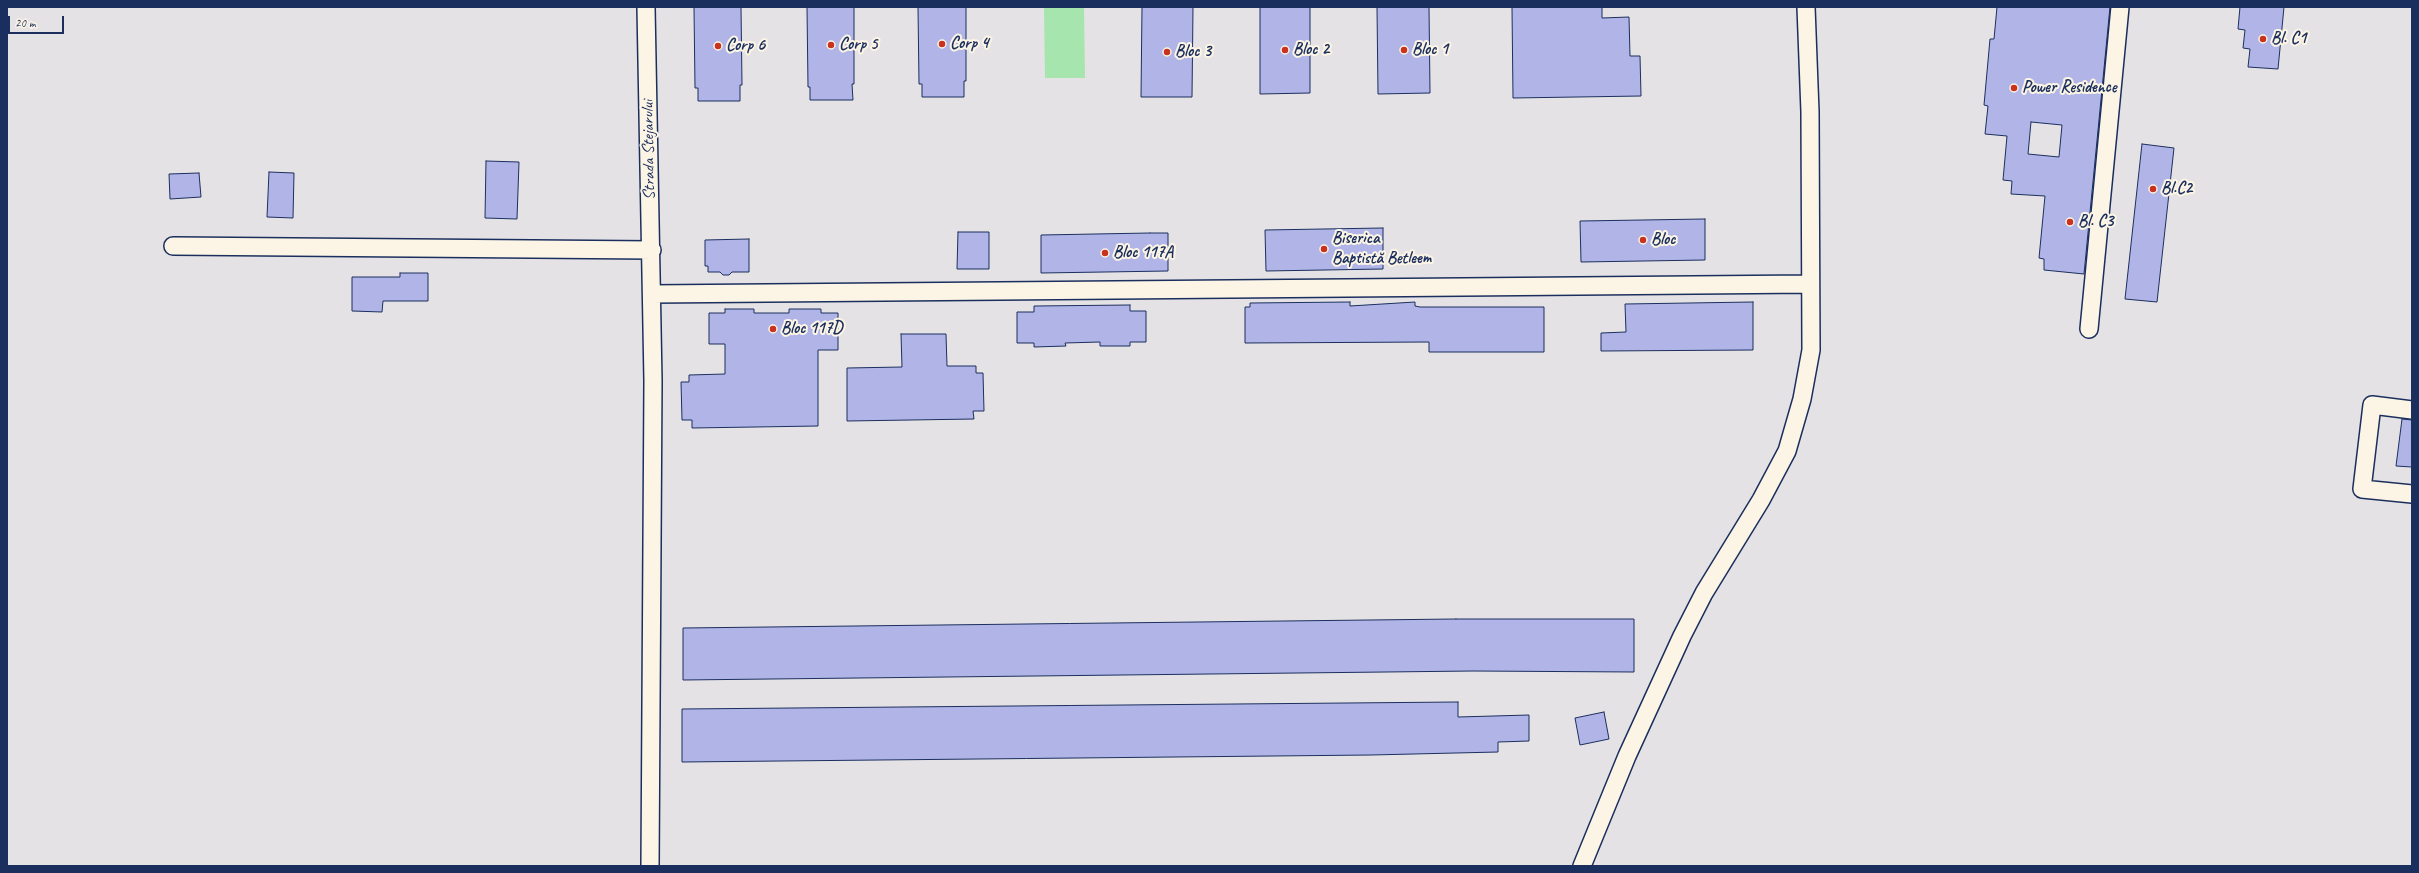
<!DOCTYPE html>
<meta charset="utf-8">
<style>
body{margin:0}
#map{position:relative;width:2419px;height:873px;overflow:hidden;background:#e5e2e5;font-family:Caveat,sans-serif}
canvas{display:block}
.frame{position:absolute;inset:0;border:8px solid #1b2f5e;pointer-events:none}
.scale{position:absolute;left:8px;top:16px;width:56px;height:18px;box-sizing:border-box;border:2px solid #1b2f5e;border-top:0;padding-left:5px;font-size:12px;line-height:14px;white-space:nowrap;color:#1b2f5e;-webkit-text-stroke:3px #fcf5e5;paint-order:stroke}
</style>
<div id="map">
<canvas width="2419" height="873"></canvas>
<div class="frame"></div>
<div class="scale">20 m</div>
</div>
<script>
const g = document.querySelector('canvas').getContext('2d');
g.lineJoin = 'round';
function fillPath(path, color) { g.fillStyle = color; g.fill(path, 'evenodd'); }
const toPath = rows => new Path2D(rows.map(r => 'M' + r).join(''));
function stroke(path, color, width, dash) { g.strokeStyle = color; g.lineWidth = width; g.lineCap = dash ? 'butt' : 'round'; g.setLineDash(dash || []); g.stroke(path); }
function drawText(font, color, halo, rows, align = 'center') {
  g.font = font + ' Caveat,sans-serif'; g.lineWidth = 4; g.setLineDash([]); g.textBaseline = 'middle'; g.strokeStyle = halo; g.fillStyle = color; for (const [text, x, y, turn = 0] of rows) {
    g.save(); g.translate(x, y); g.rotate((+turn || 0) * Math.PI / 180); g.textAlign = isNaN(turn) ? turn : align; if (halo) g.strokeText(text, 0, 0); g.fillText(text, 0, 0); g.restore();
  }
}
const green = toPath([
 [1044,7,1084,7,1085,78,1045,78]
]);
const building = toPath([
 [694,7,741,7,742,85,740,85,740,101,698,101,698,88,695,88,694,7],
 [807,7,854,7,854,84,852,84,853,100,810,100,810,87,808,87,807,7],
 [918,7,966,7,966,81,964,81,964,97,922,97,922,84,919,84,918,7],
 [1142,7,1193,7,1192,97,1141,97,1142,7],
 [1260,7,1310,7,1310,93,1260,94,1260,7],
 [1377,7,1429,7,1430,93,1378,94,1377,7],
 [1512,7,1602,7,1602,18,1629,17,1630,56,1640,56,1641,96,1513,98,1512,7],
 [1997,7,2110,7,2084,274,2044,270,2044,259,2039,258,2045,196,2011,194,2012,181,2003,180,2007,136,1985,134,1988,106,1984,105,1990,39,1994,39,1997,7],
 [2031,122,2062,125,2059,157,2028,154,2031,122],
 [2240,7,2284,7,2278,69,2248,67,2250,49,2243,48,2245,30,2238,29,2240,7],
 [2142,144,2174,148,2157,302,2125,299,2142,144],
 [486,161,519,162,517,219,485,218,486,161],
 [269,172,294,173,293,218,267,217,269,172],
 [199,173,201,197,170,199,169,174,199,173],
 [1705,219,1705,260,1581,262,1580,221,1705,219],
 [1383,228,1383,269,1266,271,1265,230,1383,228],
 [958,232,989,232,989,269,957,269,958,232],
 [1150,233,1168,233,1168,271,1041,273,1041,235,1150,233],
 [749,239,749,272,732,272,729,275,723,275,720,272,708,272,708,266,705,266,705,240,749,239],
 [400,273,428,273,428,301,383,301,382,312,352,311,352,277,400,277,400,273],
 [1350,302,1350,306,1415,302,1415,306,1420,307,1544,307,1544,352,1429,352,1429,342,1245,343,1245,307,1250,307,1250,303,1350,302],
 [1753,302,1753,350,1601,351,1601,333,1626,332,1625,304,1753,302],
 [1130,305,1130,311,1146,311,1146,342,1130,342,1130,346,1100,346,1100,342,1065,343,1066,346,1034,347,1034,343,1017,343,1017,312,1034,312,1034,306,1130,305],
 [725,309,754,309,754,313,789,313,789,309,821,309,821,313,838,313,838,350,818,350,818,426,692,428,692,420,682,420,681,382,689,382,689,375,725,374,725,344,709,344,709,313,725,313,725,309],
 [901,334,946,334,947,366,976,366,976,373,983,373,984,411,973,411,974,419,847,421,847,368,902,367,901,334],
 [2402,419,2412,420,2412,467,2396,466,2402,419],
 [1456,619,1634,619,1634,672,1473,671,683,680,683,628,1456,619],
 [1458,702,1458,717,1529,715,1529,741,1498,742,1498,752,1371,755,682,762,682,709,1458,702],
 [1604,712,1609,739,1580,745,1575,718,1604,712]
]);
const minor = toPath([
 [646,7,653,381,650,866],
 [173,246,652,250],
 [652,294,1810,284],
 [2089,329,2120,7],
 [2412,410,2372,405,2362,489,2412,494],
 [1582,866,1627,756,1682,636,1704,593,1761,500,1787,451,1802,399,1811,350,1810,112,1806,7]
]);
const markers = [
 [2263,39,4,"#c8321e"],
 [942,44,4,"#c8321e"],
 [831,45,4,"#c8321e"],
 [718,46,4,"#c8321e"],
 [1285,50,4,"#c8321e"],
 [1404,50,4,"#c8321e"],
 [1167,52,4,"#c8321e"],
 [2014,88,4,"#c8321e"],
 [2153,189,4,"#c8321e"],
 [2070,222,4,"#c8321e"],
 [1643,240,4,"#c8321e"],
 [1324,249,4,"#c8321e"],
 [1105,253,4,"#c8321e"],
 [773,329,4,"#c8321e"]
];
const poiNames = [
 ["Bl. C1",2271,39],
 ["Corp 4",950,44],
 ["Corp 5",839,45],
 ["Corp 6",726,46],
 ["Bloc 2",1293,50],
 ["Bloc 1",1412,50],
 ["Bloc 3",1175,52],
 ["Power Residence",2022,88],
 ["Bl.C2",2161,189],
 ["Bl. C3",2078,222],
 ["Biserica",1332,239],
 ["Baptistă Betleem",1332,259],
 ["Bloc",1651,240],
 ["Bloc 117A",1113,253],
 ["Bloc 117D",781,329]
];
const streetNames = [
 ["Strada Stejarului",649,150,-91]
];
fillPath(green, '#a6e5ad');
fillPath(building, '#b0b4e6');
stroke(building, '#1b2f5e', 1);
stroke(minor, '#1b2f5e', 20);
stroke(minor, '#fcf5e5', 17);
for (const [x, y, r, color] of markers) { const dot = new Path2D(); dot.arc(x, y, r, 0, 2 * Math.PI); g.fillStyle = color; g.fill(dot); stroke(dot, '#fcf5e5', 1.5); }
drawText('bold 17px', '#1b2f5e', '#fcf5e5', poiNames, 'left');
drawText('17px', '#1b2f5e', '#fcf5e5', streetNames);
</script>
